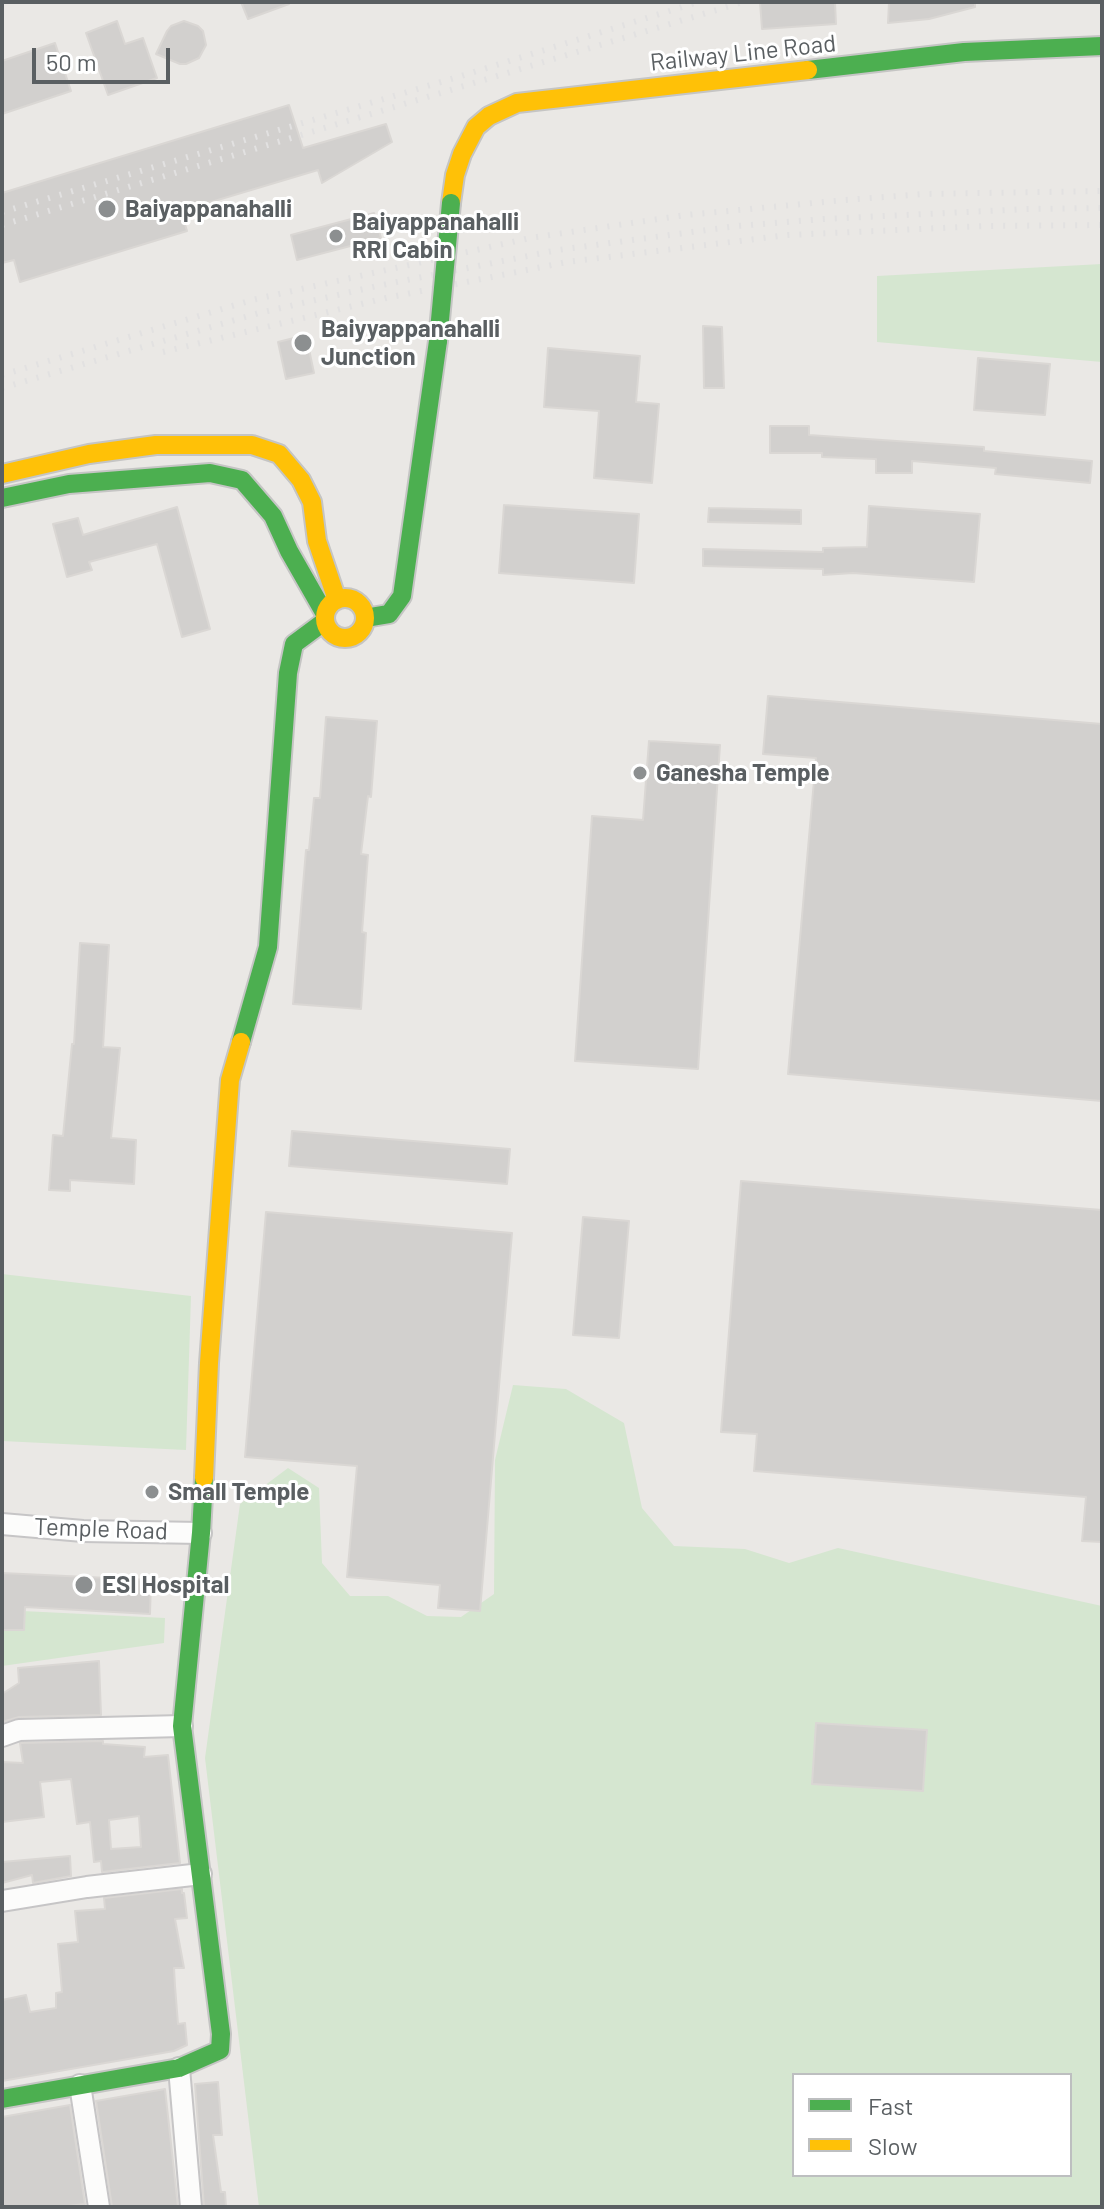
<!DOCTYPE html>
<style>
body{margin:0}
#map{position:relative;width:1104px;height:2209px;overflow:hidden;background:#eae8e5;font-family:Barlow,sans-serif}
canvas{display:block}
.frame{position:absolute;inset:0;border:4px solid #5a5f62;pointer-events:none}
.legend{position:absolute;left:792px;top:2073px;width:280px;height:104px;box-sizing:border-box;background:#fff;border:2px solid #bdbfc0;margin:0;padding:10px 14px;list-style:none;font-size:24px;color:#5a5f62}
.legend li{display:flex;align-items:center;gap:16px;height:40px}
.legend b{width:40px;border:2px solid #bdbfc0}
.scale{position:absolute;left:32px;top:48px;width:138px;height:36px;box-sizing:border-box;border:4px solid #5a5f62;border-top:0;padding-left:10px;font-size:24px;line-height:28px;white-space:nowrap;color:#5a5f62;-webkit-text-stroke:6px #fff;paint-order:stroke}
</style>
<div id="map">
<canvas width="1104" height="2209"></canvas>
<div class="frame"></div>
<ul class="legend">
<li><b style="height:10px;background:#4caf50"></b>Fast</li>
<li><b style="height:10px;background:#ffc107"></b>Slow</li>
</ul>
<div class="scale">50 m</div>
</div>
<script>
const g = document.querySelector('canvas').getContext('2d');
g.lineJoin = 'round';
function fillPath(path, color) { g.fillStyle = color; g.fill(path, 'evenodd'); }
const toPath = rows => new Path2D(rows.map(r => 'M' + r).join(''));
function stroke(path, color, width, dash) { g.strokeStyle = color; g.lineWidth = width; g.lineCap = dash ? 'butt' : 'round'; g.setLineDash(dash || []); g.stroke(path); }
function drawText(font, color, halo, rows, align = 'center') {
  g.font = font + ' Barlow,sans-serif'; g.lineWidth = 6; g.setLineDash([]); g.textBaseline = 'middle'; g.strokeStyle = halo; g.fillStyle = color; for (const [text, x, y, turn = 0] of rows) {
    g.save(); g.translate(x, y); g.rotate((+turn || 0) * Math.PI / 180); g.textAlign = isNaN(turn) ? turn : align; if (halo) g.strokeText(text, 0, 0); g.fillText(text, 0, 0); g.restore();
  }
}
const green = toPath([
 [1102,264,1102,362,877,342,877,276],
 [2,1274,191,1296,186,1450,2,1441],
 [513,1385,566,1389,624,1423,642,1508,674,1546,745,1549,789,1563,838,1548,1102,1606,1102,2207,259,2207,205,1758,240,1504,288,1468,319,1488,322,1563,350,1596,388,1596,427,1616,461,1617,494,1594,495,1460],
 [794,2075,1070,2075,1070,2175,794,2175],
 [2,1610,165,1618,164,1643,2,1666]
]);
const building = toPath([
 [241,2,288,2,289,4,248,19,241,2],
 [760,2,835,2,836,24,762,29,760,2],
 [889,2,975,2,975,7,929,19,888,23,889,2],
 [117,21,125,44,143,38,157,78,108,95,86,33,117,21],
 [184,21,198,26,203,31,206,45,199,58,186,64,180,64,156,54,167,31,171,26,184,21],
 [55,43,71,91,2,114,2,61,55,43],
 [289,105,303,148,386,124,392,142,322,183,318,170,181,211,187,231,20,282,14,260,2,263,2,193,289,105],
 [374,213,381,238,297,260,291,235,374,213],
 [703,326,722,327,724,388,704,388,703,326],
 [306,335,314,373,286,379,278,342,306,335],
 [548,348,640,356,636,402,659,404,652,483,594,478,599,411,544,407,548,348],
 [978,358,1050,364,1045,415,974,410,978,358],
 [770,426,809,426,809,435,984,447,984,451,1092,461,1090,483,995,474,996,468,912,461,912,473,876,473,876,459,822,457,822,453,770,453,770,426],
 [504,505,639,514,634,583,499,573,504,505],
 [869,506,980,514,974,582,853,573,823,575,823,569,703,566,703,549,823,552,823,548,867,547,869,506],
 [177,507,210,629,182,637,157,544,89,562,92,570,67,577,53,524,78,518,83,535,177,507],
 [709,508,801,510,801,524,708,522,709,508],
 [768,696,1102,724,1102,1101,788,1074,816,758,763,754,768,696],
 [326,717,377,721,371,797,368,796,361,854,368,855,362,932,366,933,361,1009,293,1004,306,850,309,850,314,798,320,798,326,717],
 [649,741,720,745,698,1069,575,1061,592,816,643,820,649,741],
 [80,943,109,945,103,1047,120,1048,111,1138,136,1140,134,1184,70,1180,70,1191,49,1190,53,1135,63,1136,72,1044,74,1044,80,943],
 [292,1131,510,1149,507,1184,289,1166,292,1131],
 [741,1181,1102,1210,1102,1542,1082,1541,1086,1497,754,1471,757,1434,721,1432,741,1181],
 [266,1212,512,1233,480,1611,438,1608,440,1585,347,1577,357,1466,245,1457,266,1212],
 [583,1217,629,1221,619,1338,573,1335,583,1217],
 [2,1573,151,1580,150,1614,25,1607,24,1630,2,1630,2,1573],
 [99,1661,101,1715,19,1717,2,1722,2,1694,19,1683,18,1668,99,1661],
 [816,1723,927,1730,923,1791,812,1784,816,1723],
 [103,1741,103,1744,145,1747,144,1757,168,1755,180,1863,102,1872,101,1861,94,1862,90,1822,77,1824,71,1779,40,1782,44,1817,2,1822,2,1762,23,1763,20,1743,103,1741],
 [139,1816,141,1847,111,1849,109,1820,139,1816],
 [70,1856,71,1876,33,1883,32,1875,2,1883,2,1862,70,1856],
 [182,1889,182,1893,184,1893,187,1918,175,1919,184,1968,174,1968,175,1986,178,2024,185,2023,187,2045,174,2051,2,2081,2,2000,26,1995,30,2012,56,2008,56,1993,62,1992,58,1944,78,1942,75,1911,105,1909,104,1898,182,1889],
 [218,2082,222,2135,213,2135,221,2192,225,2192,226,2207,204,2207,195,2084,218,2082],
 [165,2089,178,2207,112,2207,96,2101,165,2089],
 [70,2105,85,2204,59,2207,2,2207,2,2117,70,2105]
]);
const street = toPath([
 [2,1524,83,1531,201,1533],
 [2,1736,19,1730,182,1726],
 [2,1901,87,1887,201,1874],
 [179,2068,191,2207],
 [80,2085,99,2207]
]);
const fast = toPath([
 [808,70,964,52,1102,46],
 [2,498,69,484,210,473,242,480,273,516,289,551,325,614],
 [365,618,389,614,402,596,438,341],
 [241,1042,268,947,288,673,294,644,325,621],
 [2,2099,179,2068,220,2050,221,2034,182,1726,201,1533,204,1478]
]);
const slow = toPath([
 [451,203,455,175,462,154,476,127,489,116,517,103,808,70],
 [2,474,89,454,156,445,252,445,279,454,301,480,312,502,317,541,337,600],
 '325 618a20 20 0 1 1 40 0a20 20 0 1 1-40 0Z',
 [204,1478,209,1363,230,1080,241,1042]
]);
const rail = toPath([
 [2,212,458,77,698,2],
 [2,225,743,2],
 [163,352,386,298,567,262,788,235,985,226,1102,225],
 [2,375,252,300,530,238,686,215,845,200,924,194,1102,191],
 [2,388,259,313,377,286,558,250,737,226,824,219,1028,209,1102,208]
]);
const fastBridge = toPath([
 [438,341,451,203]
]);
const markers = [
 [107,209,10,"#8c8f90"],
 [336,236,8,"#8c8f90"],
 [303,343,10,"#8c8f90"],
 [640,773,8,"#8c8f90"],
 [152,1492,8,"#8c8f90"],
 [84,1585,10,"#8c8f90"]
];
const streetNames = [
 ["Railway Line Road",743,53,-6],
 ["Temple Road",101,1529,2]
];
const poiNames = [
 ["Baiyappanahalli",125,209],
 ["Baiyappanahalli",352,222],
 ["RRI Cabin",352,250],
 ["Baiyyappanahalli",321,329],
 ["Junction",321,357],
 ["Ganesha Temple",656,773],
 ["Small Temple",168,1492],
 ["ESI Hospital",102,1585]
];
fillPath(green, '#d5e6d0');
fillPath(building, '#d2d0ce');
stroke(building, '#dad7d4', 2);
stroke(street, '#c6c5c6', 24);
stroke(fast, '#c5c5c4', 22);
stroke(slow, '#c5c5c4', 22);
stroke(street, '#fcfcfb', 20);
stroke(fast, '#4caf50', 18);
stroke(slow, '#ffc107', 18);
stroke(rail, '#e2e1e1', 6, [2, 10]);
stroke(fastBridge, '#c5c5c4', 22, []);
stroke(fastBridge, '#4caf50', 18);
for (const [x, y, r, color] of markers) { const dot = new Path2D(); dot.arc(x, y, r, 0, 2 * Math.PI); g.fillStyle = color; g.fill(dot); stroke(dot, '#fff', 3); }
drawText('24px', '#5a5f62', '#fff', streetNames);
drawText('bold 24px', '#5a5f62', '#fff', poiNames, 'left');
</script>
